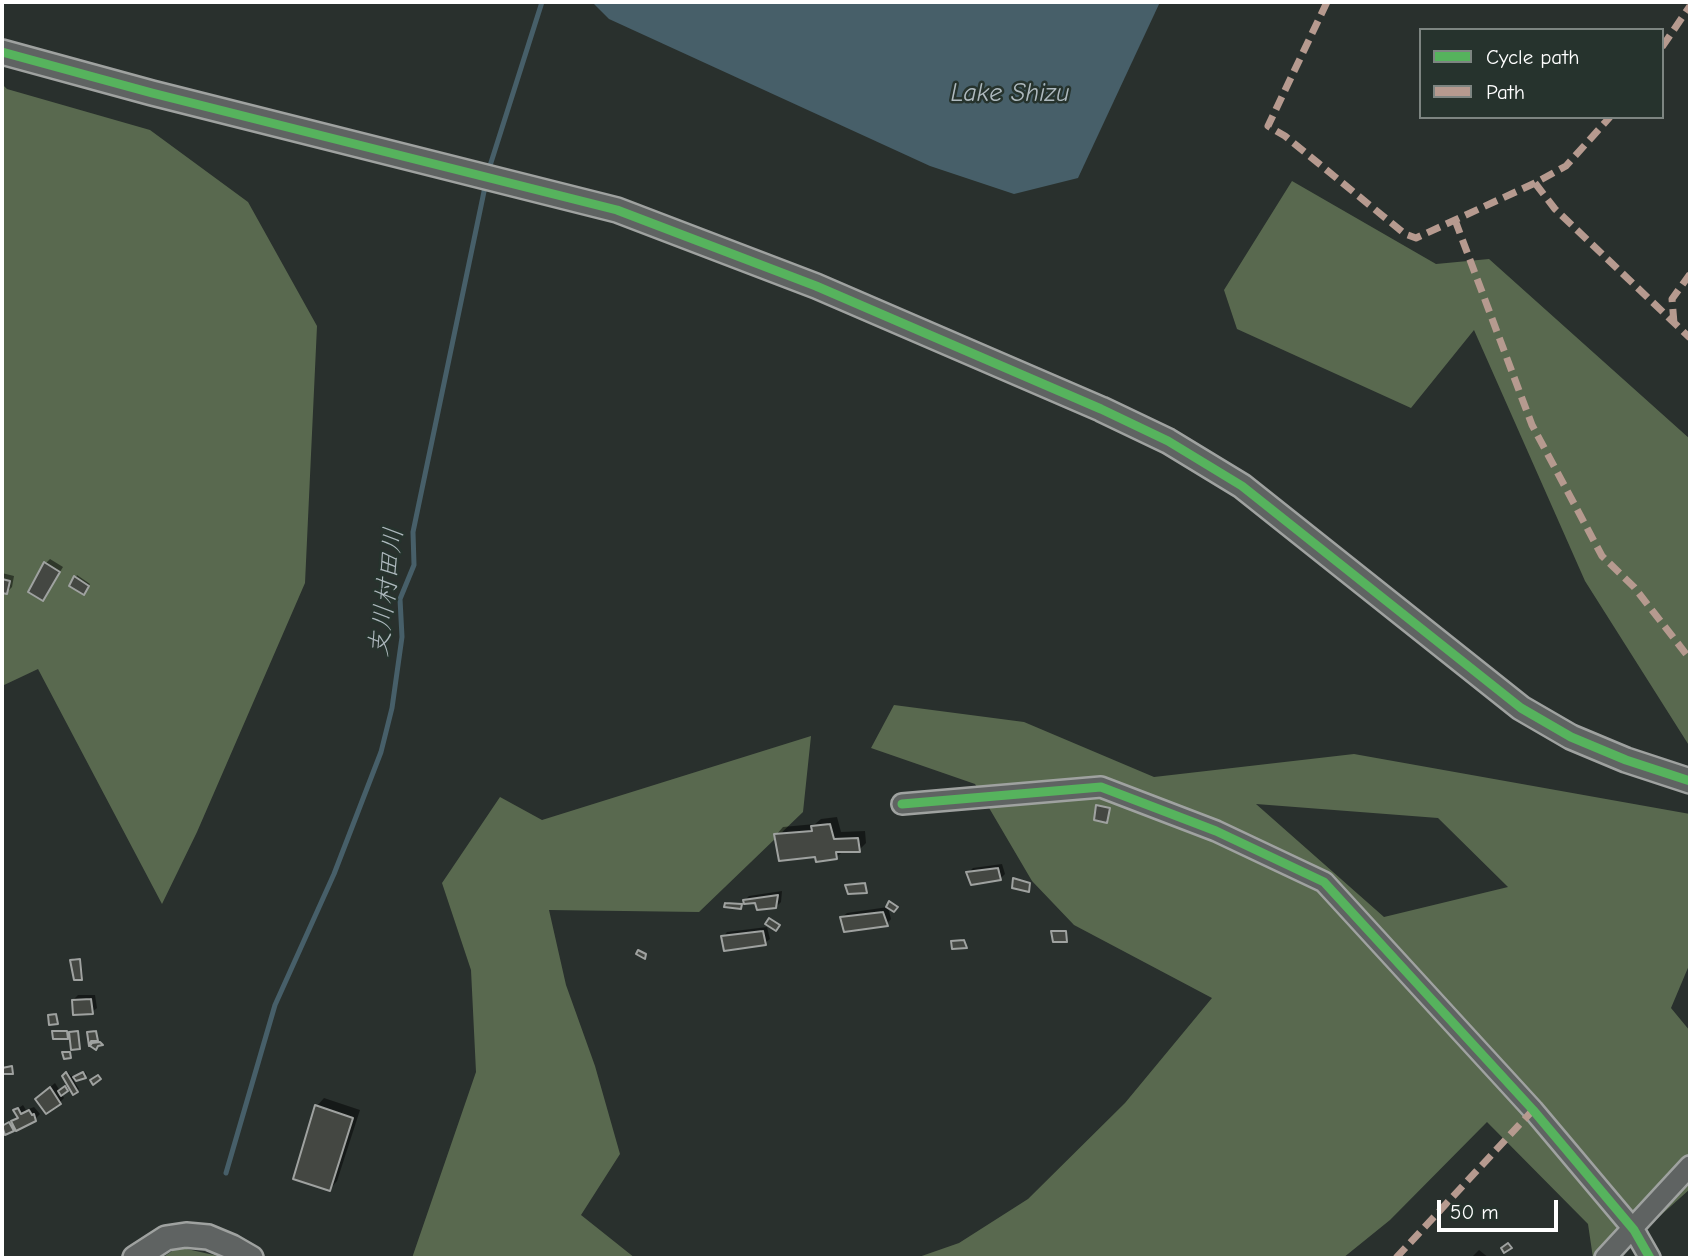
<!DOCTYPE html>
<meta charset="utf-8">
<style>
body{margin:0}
#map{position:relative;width:1692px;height:1260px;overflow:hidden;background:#29302d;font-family:"Comic Neue",sans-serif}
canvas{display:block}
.frame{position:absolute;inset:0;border:4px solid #fff;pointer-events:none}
.legend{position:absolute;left:1419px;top:28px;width:245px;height:91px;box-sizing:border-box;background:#26332d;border:2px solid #7d8581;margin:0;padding:9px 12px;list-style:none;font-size:21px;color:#fff}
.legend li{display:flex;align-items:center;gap:14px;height:35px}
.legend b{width:35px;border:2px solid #7d8581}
.scale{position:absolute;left:1437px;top:1200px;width:121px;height:32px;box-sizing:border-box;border:4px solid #fff;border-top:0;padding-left:9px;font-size:21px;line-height:24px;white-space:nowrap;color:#fff;-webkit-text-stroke:5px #26332d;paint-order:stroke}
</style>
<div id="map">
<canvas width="1692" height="1260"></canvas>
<div class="frame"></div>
<ul class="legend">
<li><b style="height:9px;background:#56b35d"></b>Cycle path</li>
<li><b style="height:9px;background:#b69a8f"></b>Path</li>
</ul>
<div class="scale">50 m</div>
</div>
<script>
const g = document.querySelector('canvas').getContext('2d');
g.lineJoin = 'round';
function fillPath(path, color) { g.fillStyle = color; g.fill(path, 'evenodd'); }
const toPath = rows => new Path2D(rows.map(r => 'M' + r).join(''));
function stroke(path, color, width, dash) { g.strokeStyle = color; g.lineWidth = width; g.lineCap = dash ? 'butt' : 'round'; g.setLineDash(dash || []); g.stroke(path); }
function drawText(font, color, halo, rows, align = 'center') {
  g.font = font + ' "Comic Neue","Klee One",sans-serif'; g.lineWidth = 5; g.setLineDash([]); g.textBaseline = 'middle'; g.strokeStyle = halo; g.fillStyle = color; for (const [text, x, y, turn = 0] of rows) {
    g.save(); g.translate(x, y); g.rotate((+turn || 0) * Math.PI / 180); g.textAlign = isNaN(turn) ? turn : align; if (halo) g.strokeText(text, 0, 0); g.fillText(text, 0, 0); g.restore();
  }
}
const green = toPath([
 [2,84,7,89,150,130,248,202,317,326,305,583,197,832,162,904,38,669,2,686],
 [1292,181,1436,264,1489,259,1690,439,1690,747,1585,581,1474,330,1411,408,1237,329,1224,290],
 [894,705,1024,722,1154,777,1354,754,1690,814,1690,963,1671,1008,1690,1031,1690,1189,1613,1258,1593,1258,1588,1224,1487,1122,1390,1220,1343,1258,916,1258,959,1243,1028,1199,1125,1103,1212,998,1074,925,1032,881,975,784,871,748],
 [1256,804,1438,818,1508,887,1384,917],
 [811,736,803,812,699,912,549,910,566,985,595,1066,620,1154,581,1215,635,1258,412,1258,476,1072,471,970,442,883,500,797,542,820],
 [178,1247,227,1258,162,1258]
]);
const water = toPath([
 [592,2,1160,2,1078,178,1014,194,930,166,609,19]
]);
const shadow = toPath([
 [50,559,63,567,43,599,45,564],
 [2,573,14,576,12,587,7,592,2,591],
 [77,575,90,584,85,591,71,585],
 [837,817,841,832,865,831,866,843,859,850,844,850,837,857,816,855,776,835,783,827,815,824,821,819],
 [1002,864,1005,874,1001,878,968,873,973,868],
 [1016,878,1031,882,1030,889,1028,890,1015,879],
 [782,891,781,902,776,907,757,901,745,900,749,896],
 [888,907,891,919,887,924,842,917,847,913],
 [767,927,770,939,765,943,723,937,727,932],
 [74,958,81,958,83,977,82,978,72,960],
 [78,995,95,995,97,1008,92,1012,73,1000],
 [68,1072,71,1076,85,1072,87,1075,74,1081,79,1089,77,1091,70,1087,61,1093,64,1098,59,1103,42,1094,55,1083,60,1091,69,1085,64,1076],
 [324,1098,360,1110,337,1181,330,1189,317,1106],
 [23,1105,26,1110,34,1107,40,1114,35,1119,16,1126,2,1136,2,1125,3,1127,12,1123,19,1116,16,1110],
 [1479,1250,1489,1258,1471,1258]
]);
const stream = toPath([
 [488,172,542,2],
 [226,1173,275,1005,334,874,381,752,392,708,402,637,400,599,414,565,413,532,486,182]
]);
const building = toPath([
 [44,562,60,572,43,601,28,592,44,562],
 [74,576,89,586,84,595,69,586,74,576],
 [2,579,10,581,7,594,2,593,2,579],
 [1096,805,1110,808,1107,823,1094,820,1096,805],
 [830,824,834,839,858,838,860,852,836,852,837,859,816,862,815,857,779,861,774,834,812,831,811,826,830,824],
 [998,868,1001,880,971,885,966,872,998,868],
 [1013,878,1030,883,1029,892,1012,888,1013,878],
 [865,883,867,893,848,894,845,885,865,883],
 [778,895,776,908,757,910,755,903,744,904,743,900,778,895],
 [889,901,898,907,894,912,886,907,889,901],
 [725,903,742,904,741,909,724,907,725,903],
 [883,912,888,926,844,932,840,917,883,912],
 [769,918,780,925,776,931,765,924,769,918],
 [763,931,766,945,724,951,721,936,763,931],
 [1051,931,1066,931,1067,942,1053,942,1051,931],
 [964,940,967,948,952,949,951,941,964,940],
 [638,950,646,954,645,959,636,954,638,950],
 [80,959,82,980,74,980,70,960,80,959],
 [91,999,93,1014,73,1015,72,1000,91,999],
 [56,1014,58,1024,49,1025,48,1015,56,1014],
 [52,1031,67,1031,68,1039,53,1039,52,1031],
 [78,1031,80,1049,71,1050,69,1032,78,1031],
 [96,1031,98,1041,91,1041,89,1046,87,1032,96,1031],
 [100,1042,103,1045,98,1046,96,1050,90,1046,92,1043,100,1042],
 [62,1052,70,1052,71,1058,64,1059,62,1052],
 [12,1066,13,1074,2,1074,2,1068,12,1066],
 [66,1072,78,1092,73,1095,62,1076,66,1072],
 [83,1072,86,1078,76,1081,73,1077,83,1072],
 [98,1075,101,1079,93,1085,90,1080,98,1075],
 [65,1086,68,1091,61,1096,58,1091,65,1086],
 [50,1087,61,1104,46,1114,35,1099,50,1087],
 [315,1105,353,1118,330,1191,293,1179,315,1105],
 [18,1108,21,1114,29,1110,32,1115,34,1114,36,1121,16,1131,11,1121,18,1118,13,1110,18,1108],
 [9,1122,14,1131,5,1135,2,1126,9,1122],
 [1508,1243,1512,1248,1504,1253,1501,1248,1508,1243]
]);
const minor = toPath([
 [902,804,1101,787,1216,831,1324,882,1533,1110,1634,1230,1650,1258],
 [1605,1258,1690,1166]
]);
const tertiary = toPath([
 [2,52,152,93,617,210,816,286,1101,409,1168,441,1242,486,1521,708,1571,737,1626,760,1690,781],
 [135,1258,166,1238,186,1235,208,1237,232,1247,251,1258]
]);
const quiet = toPath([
 [1327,2,1268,126,1285,136,1405,234,1416,238,1535,183,1566,166,1610,117],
 [1662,47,1690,6],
 [1535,183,1555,209,1690,338],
 [1455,220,1532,425,1602,556,1634,587,1690,659],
 [1674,323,1672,299,1690,274],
 [1396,1258,1533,1110]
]);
const cycleway = toPath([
 [2,52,152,93,617,210,816,286,1101,409,1168,441,1242,486,1521,708,1571,737,1626,760,1690,781],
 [902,804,1101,787,1216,831,1324,882,1533,1110,1634,1230,1650,1258]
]);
const waterNames = [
 ["Lake Shizu",1010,94],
 ["支川村田川",387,592,-83]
];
fillPath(green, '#59694f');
fillPath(water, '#475f69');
fillPath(shadow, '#0007');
stroke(stream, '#475f69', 5);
fillPath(building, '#444742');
stroke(building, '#9fa2a0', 2);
stroke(minor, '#9fa2a0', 24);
stroke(tertiary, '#9fa2a0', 28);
stroke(minor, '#5f6362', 19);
stroke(tertiary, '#5f6362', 23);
stroke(quiet, '#b69a8f', 7, [14, 7]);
stroke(cycleway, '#56b35d', 9);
drawText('italic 26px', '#aeb9be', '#26332d', waterNames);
</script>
